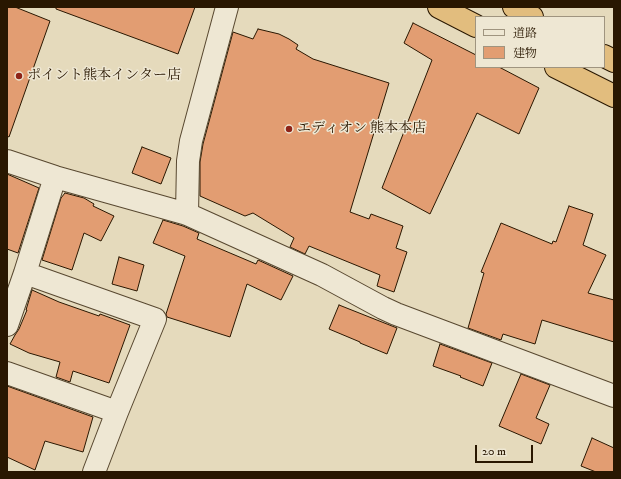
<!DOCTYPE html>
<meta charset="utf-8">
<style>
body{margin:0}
#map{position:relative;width:621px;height:479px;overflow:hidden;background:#e5dabc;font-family:"IM FELL DW Pica","Noto Serif JP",serif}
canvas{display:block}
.frame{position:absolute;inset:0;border:8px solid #291701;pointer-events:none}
.legend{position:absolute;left:475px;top:16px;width:130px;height:52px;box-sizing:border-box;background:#eee7d3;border:1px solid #9f947f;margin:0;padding:5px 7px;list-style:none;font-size:12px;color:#291701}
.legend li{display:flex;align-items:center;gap:8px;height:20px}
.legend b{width:20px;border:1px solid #9f947f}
.scale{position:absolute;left:475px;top:445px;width:58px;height:18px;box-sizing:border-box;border:2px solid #291701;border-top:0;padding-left:5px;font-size:12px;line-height:14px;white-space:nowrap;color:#291701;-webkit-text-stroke:3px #eee7d3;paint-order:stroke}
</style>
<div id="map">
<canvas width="621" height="479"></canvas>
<div class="frame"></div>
<ul class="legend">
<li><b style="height:5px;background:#eee7d3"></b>道路</li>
<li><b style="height:11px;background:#e29d72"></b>建物</li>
</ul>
<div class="scale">20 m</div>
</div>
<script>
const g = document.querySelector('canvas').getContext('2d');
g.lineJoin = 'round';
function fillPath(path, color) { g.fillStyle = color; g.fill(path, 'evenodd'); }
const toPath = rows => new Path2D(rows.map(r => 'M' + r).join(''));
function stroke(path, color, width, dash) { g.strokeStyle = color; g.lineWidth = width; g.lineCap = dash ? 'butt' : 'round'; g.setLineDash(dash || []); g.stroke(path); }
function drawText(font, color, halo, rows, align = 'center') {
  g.font = font + ' "IM FELL DW Pica","Noto Serif JP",serif'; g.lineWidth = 3; g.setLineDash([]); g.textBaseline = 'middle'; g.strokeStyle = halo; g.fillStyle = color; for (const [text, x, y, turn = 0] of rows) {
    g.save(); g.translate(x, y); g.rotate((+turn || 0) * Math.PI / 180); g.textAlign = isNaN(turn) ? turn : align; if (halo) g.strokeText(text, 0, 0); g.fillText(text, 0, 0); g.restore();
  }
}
const building = toPath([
 [7,7,15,7,50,21,9,137,7,136,7,7],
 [56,7,195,7,178,54,56,9,56,7],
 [413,23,476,55,476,67,499,67,539,88,519,134,477,113,430,214,382,188,432,60,404,43,413,23],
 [258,29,279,34,289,39,298,45,296,49,313,59,389,83,350,212,369,219,371,214,403,226,396,248,407,252,394,292,377,286,380,275,309,246,305,254,290,247,294,238,253,213,245,216,200,196,200,162,203,144,233,32,253,39,258,29],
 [142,147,171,158,161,184,132,173,142,147],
 [7,174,39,188,18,253,7,249,7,174],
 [65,193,84,198,94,204,93,206,114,216,101,241,84,233,72,270,42,260,61,198,65,193],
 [569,206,593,214,583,245,606,255,588,293,614,300,614,342,542,320,535,344,503,334,501,340,468,328,484,273,481,272,501,223,552,244,553,241,556,242,569,206],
 [163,220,183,226,199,233,197,239,256,264,258,260,293,276,281,300,247,284,230,337,167,317,166,314,185,256,153,243,163,220],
 [119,257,144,265,137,291,112,284,119,257],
 [32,290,59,302,99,316,100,314,130,325,109,383,73,371,70,382,56,377,60,362,29,353,10,344,15,335,19,329,27,310,26,310,32,290],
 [339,305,397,328,387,354,360,343,360,342,329,329,339,305],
 [440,344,492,363,483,386,460,377,461,376,433,366,440,344],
 [521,374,550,385,536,418,549,424,541,444,499,426,521,374],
 [7,386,93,417,83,452,45,441,35,470,7,457,7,386],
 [592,438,614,448,614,472,596,472,581,466,592,438]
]);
const minor = toPath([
 [7,161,55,177],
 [187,214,188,161,191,141,227,7],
 [7,325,25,273,55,177,187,214,322,275,383,308,396,314,614,396],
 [7,373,117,412,155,319,25,273],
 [94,472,117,412]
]);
const highway = toPath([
 [439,7,476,26],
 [514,7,532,17],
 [604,56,614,61],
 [556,67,614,96]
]);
const markers = [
 [19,76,4,"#8f2418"],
 [289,129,4,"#8f2418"]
];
const poiNames = [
 ["ポイント熊本インター店",27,76],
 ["エディオン 熊本本店",297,129]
];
fillPath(building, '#e29d72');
stroke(building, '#291701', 1);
stroke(minor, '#584830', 24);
stroke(highway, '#291701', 24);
stroke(minor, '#eee7d3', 22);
stroke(highway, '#e2bd7e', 22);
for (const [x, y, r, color] of markers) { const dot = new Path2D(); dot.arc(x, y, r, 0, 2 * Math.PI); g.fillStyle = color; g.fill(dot); stroke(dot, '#eee7d3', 1.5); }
drawText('14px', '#291701', '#eee7d3', poiNames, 'left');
</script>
